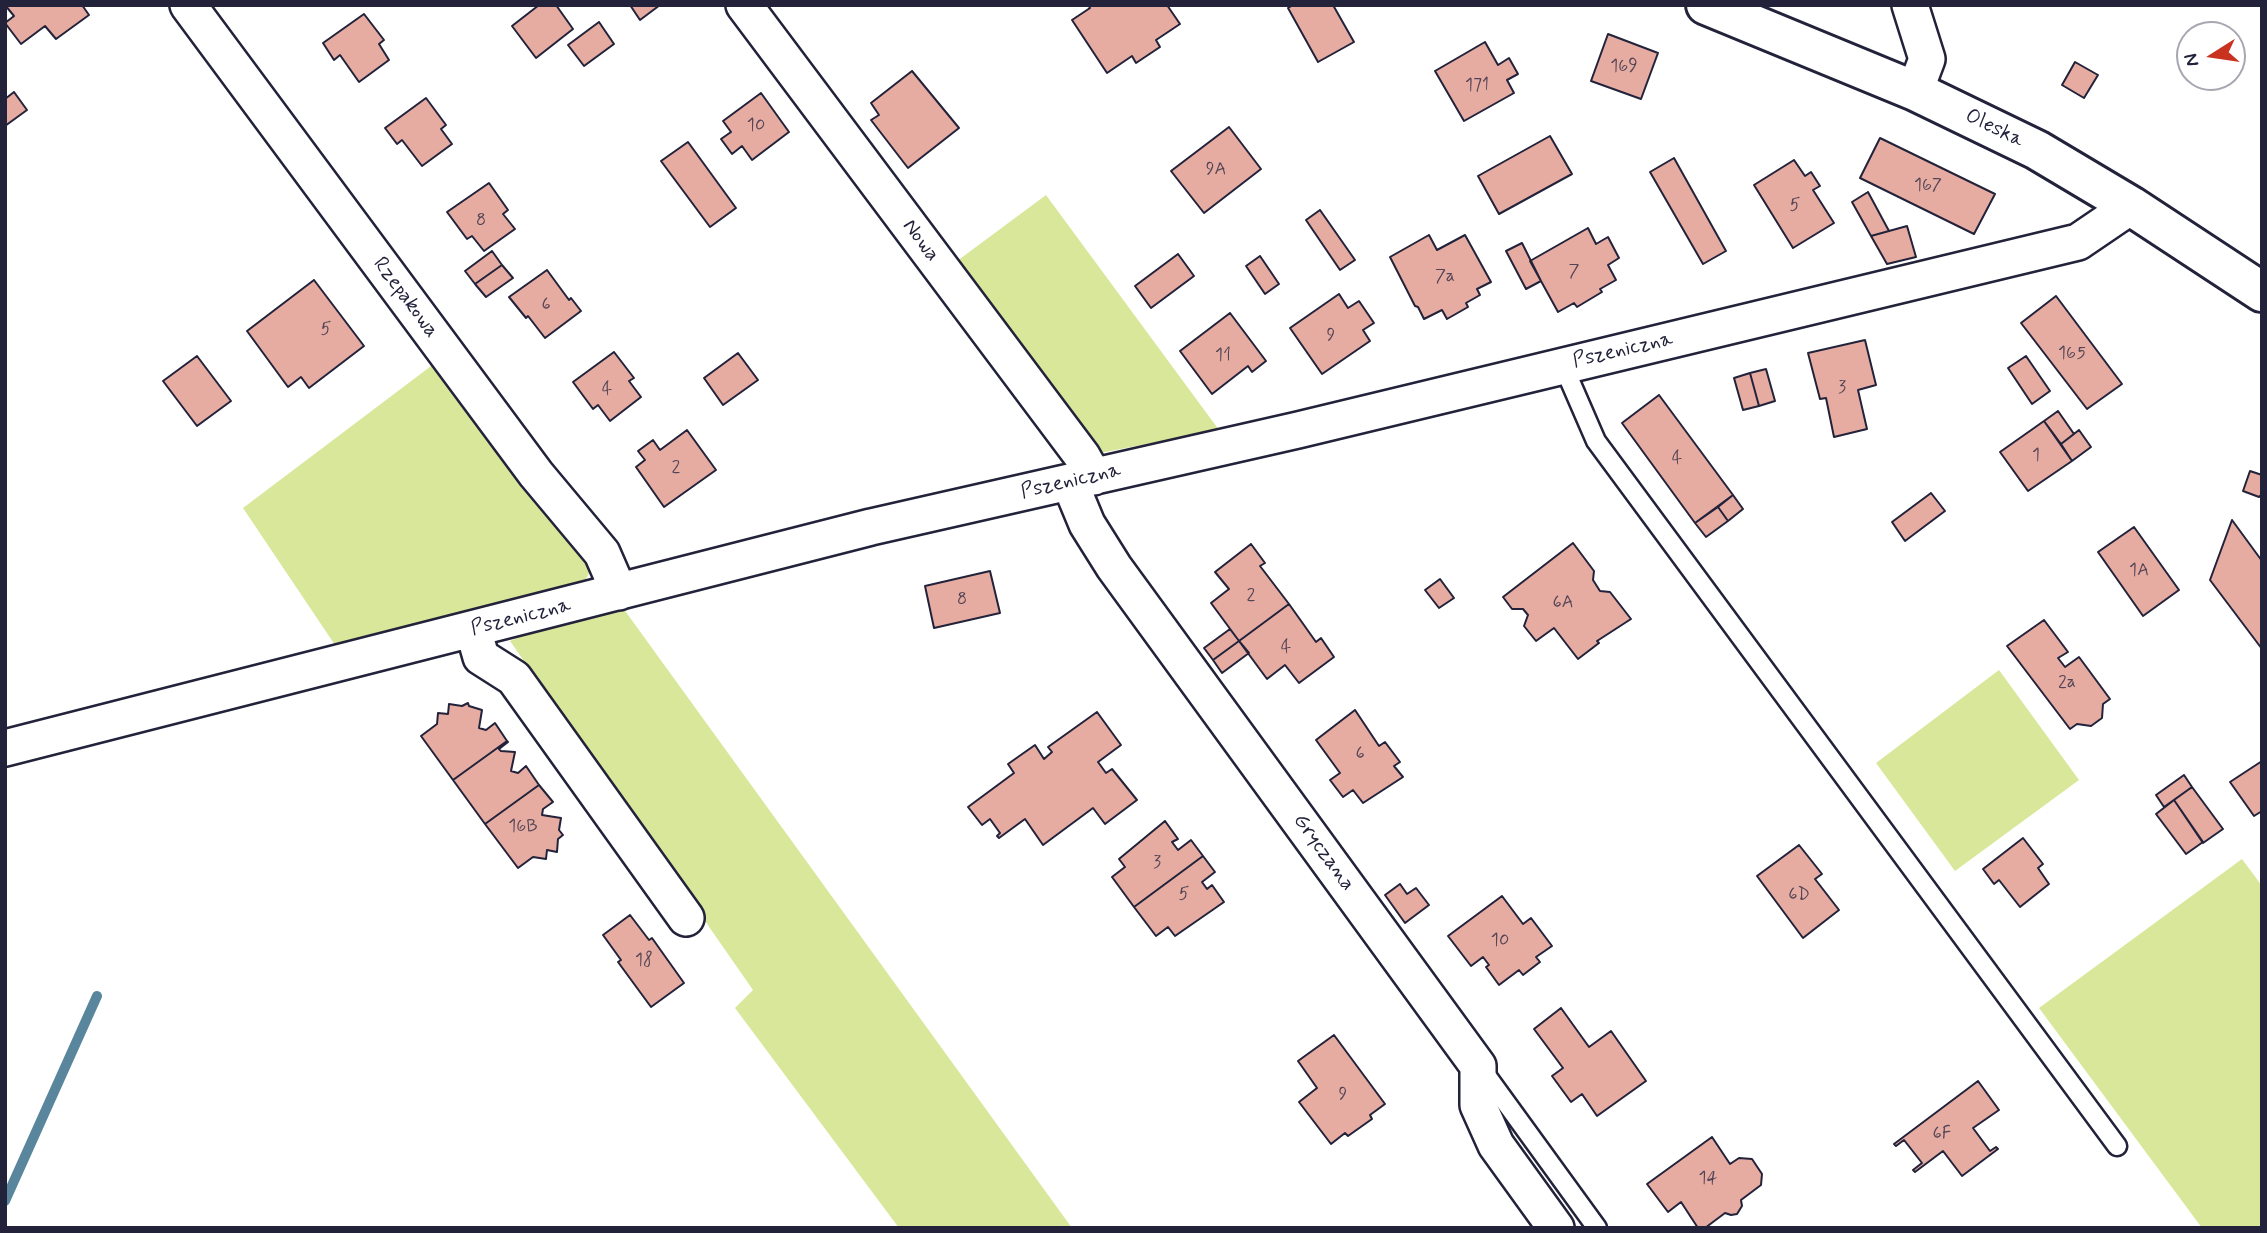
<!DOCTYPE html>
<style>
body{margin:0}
#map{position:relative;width:2267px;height:1233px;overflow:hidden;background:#fff;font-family:Mynerve,sans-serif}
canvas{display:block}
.frame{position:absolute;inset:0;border:7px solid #22223b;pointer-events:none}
.north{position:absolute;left:2176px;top:21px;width:70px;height:70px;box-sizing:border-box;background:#fff;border:2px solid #a7a7b1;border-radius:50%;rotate:258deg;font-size:19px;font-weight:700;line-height:28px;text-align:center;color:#22223b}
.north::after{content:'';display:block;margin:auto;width:24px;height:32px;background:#c8321e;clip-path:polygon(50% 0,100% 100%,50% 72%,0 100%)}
</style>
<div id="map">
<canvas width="2267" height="1233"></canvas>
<div class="frame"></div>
<div class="north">N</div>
</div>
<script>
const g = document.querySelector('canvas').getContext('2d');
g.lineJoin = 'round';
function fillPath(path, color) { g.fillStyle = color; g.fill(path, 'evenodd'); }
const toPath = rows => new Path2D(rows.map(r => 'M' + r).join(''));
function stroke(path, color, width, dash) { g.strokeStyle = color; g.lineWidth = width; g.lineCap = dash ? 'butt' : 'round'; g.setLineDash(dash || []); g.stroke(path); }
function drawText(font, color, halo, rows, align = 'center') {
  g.font = font + ' Mynerve,sans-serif'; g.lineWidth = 5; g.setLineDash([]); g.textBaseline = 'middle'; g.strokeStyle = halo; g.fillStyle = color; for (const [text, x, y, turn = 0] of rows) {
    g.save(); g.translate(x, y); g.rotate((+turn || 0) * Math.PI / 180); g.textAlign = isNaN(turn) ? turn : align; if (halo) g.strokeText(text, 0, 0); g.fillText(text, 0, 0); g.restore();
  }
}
const green = toPath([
 [1046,195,1219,430,1100,453,953,264],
 [447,354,536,474,590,571,581,589,339,651,243,508],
 [623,608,1072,1228,899,1228,735,1008,753,990,510,641,539,629],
 [1999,670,2079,780,1955,871,1876,763],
 [2242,859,2262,886,2262,1228,2202,1228,2039,1008]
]);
const stream = toPath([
 [5,1201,97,996]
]);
const building = toPath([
 [5,5,82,5,89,15,56,39,45,26,21,44,5,23,14,16,5,5],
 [539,5,556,5,573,29,536,58,512,26,539,5],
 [630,5,660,5,640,20,630,5],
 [1088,5,1167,5,1180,24,1156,40,1160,47,1136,63,1132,56,1107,73,1072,20,1090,8,1088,5],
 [1293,5,1333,5,1354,42,1318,62,1288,8,1293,5],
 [364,14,384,40,379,44,389,60,359,82,340,55,334,60,323,43,364,14],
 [599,22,614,44,584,66,568,45,599,22],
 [1608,34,1658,53,1641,99,1591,81,1608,34],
 [1485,42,1498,65,1509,58,1518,74,1507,80,1514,93,1464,121,1435,71,1485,42],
 [2075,62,2098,75,2084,98,2062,85,2075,62],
 [912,71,959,128,908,168,871,120,879,115,871,103,912,71],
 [14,92,27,110,5,126,5,99,14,92],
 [761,93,789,132,752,160,742,146,732,154,721,139,731,132,723,121,761,93],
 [426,98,446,125,441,129,452,144,422,166,402,140,397,144,385,128,426,98],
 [1229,127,1261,169,1204,213,1171,171,1229,127],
 [1550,136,1572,174,1499,214,1478,176,1550,136],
 [1880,138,1995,194,1974,234,1860,178,1880,138],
 [688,142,736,208,710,227,661,161,688,142],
 [1674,158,1726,251,1703,264,1650,172,1674,158],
 [1794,160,1805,176,1811,172,1820,186,1813,190,1834,223,1793,248,1754,185,1794,160],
 [489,183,508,210,503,214,515,229,484,251,472,236,467,239,447,212,489,183],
 [1868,192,1889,231,1871,236,1852,202,1868,192],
 [1320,210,1355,260,1340,270,1306,220,1320,210],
 [1907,226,1916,257,1887,264,1871,236,1907,226],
 [1588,228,1596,244,1608,237,1619,258,1608,265,1616,280,1600,289,1602,292,1577,307,1574,303,1558,312,1530,261,1588,228],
 [1429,235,1437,250,1465,235,1491,282,1477,289,1480,295,1466,303,1468,307,1447,319,1442,310,1424,319,1418,307,1415,306,1390,257,1429,235],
 [1522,243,1541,281,1526,289,1506,251,1522,243],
 [492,251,502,265,475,284,465,271,492,251],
 [1178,254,1194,276,1151,308,1135,286,1178,254],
 [1260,256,1279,284,1265,294,1246,266,1260,256],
 [502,265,513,278,486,297,475,284,502,265],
 [547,270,569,300,571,298,581,311,545,338,528,316,526,318,509,297,547,270],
 [314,280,364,346,309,388,301,377,288,387,247,331,314,280],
 [1339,294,1348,308,1359,301,1374,323,1363,330,1370,341,1322,374,1290,328,1339,294],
 [2056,296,2122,384,2087,409,2021,323,2056,296],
 [1230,313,1266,361,1252,372,1248,366,1212,394,1180,351,1230,313],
 [1865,340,1876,385,1858,390,1867,429,1834,437,1826,398,1820,399,1808,353,1865,340],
 [614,352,634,378,629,381,641,397,610,421,598,405,593,409,573,382,614,352],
 [738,353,758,380,723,405,704,378,738,353],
 [197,356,231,401,197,426,163,381,197,356],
 [2026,356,2050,391,2032,404,2008,368,2026,356],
 [1766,369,1775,401,1759,406,1750,373,1766,369],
 [1750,373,1759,406,1743,410,1734,378,1750,373],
 [1659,395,1733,495,1695,523,1622,423,1659,395],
 [2058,411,2074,434,2061,444,2044,421,2058,411],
 [2044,421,2072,461,2028,491,2000,452,2044,421],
 [687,430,716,470,664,507,636,467,645,460,638,451,653,440,660,450,687,430],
 [2079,430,2091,447,2072,461,2061,444,2079,430],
 [2250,471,2262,475,2262,494,2259,497,2243,491,2250,471],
 [1931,493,1945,511,1905,541,1892,522,1931,493],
 [1733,495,1743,509,1728,521,1718,507,1733,495],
 [1718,507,1728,521,1706,537,1695,523,1718,507],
 [2232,520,2262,561,2262,649,2210,580,2232,520],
 [2134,527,2179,590,2143,616,2098,552,2134,527],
 [1573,543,1594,571,1593,580,1600,591,1610,592,1631,619,1597,641,1599,643,1578,659,1554,628,1536,641,1524,626,1528,615,1523,609,1512,609,1503,597,1573,543],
 [1251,544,1265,563,1260,566,1289,604,1239,641,1211,603,1229,589,1215,572,1251,544],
 [990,571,1000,613,934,628,925,586,990,571],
 [1440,579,1454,598,1439,608,1425,590,1440,579],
 [1289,604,1316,642,1321,638,1334,657,1299,683,1285,665,1267,679,1239,641,1289,604],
 [2044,620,2068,652,2058,658,2065,667,2079,657,2110,699,2103,704,2102,718,2091,726,2077,724,2070,729,2007,646,2044,620],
 [1230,629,1239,641,1213,660,1204,648,1230,629],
 [1239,641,1249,653,1222,673,1213,660,1239,641],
 [468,703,469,706,482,710,479,728,486,730,495,723,507,741,453,780,421,736,437,724,438,713,448,714,449,704,462,706,468,703],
 [1355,710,1379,746,1385,742,1400,762,1394,766,1403,777,1363,803,1353,790,1343,797,1330,780,1340,773,1316,740,1355,710],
 [1097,712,1121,745,1098,762,1106,773,1112,769,1137,800,1105,824,1093,808,1043,845,1025,819,999,838,997,836,1000,833,990,819,982,825,968,807,1014,773,1008,764,1035,745,1044,759,1052,752,1048,747,1097,712],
 [507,741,508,742,499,749,501,751,515,752,511,771,518,773,526,766,539,785,485,824,453,780,507,741],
 [2262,761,2262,811,2254,816,2230,782,2262,761],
 [2184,775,2192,787,2164,807,2156,795,2184,775],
 [539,785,553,802,543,809,542,815,561,818,559,830,563,835,558,839,557,852,547,850,546,859,533,857,518,868,485,824,539,785],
 [2192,787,2223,829,2203,843,2174,800,2192,787],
 [2174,800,2203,842,2186,854,2156,814,2174,800],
 [1165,821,1178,839,1172,842,1178,850,1191,840,1203,856,1134,907,1112,877,1125,867,1119,859,1165,821],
 [2023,838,2043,864,2038,868,2049,884,2020,907,1999,880,1994,884,1983,869,2023,838],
 [1799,845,1822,874,1815,879,1839,910,1803,938,1757,876,1799,845],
 [1203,856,1215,872,1202,882,1207,889,1212,885,1224,902,1175,936,1168,927,1156,936,1134,907,1203,856],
 [1400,884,1407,894,1416,888,1429,905,1405,923,1385,895,1400,884],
 [1502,896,1523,924,1531,918,1552,946,1536,957,1540,962,1523,975,1519,970,1499,985,1486,967,1489,965,1483,957,1471,966,1448,936,1502,896],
 [630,915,649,940,652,938,684,983,651,1007,618,962,621,960,603,935,630,915],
 [1561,1008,1589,1047,1611,1031,1646,1081,1597,1116,1582,1094,1571,1102,1552,1076,1563,1068,1534,1029,1561,1008],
 [1334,1035,1385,1104,1370,1115,1372,1119,1348,1136,1345,1133,1331,1144,1299,1102,1317,1088,1298,1061,1334,1035],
 [1978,1081,1999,1110,1973,1128,1990,1151,1996,1147,1998,1149,1962,1176,1943,1151,1915,1172,1913,1170,1922,1163,1904,1140,1896,1146,1894,1144,1978,1081],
 [1712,1137,1730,1164,1739,1158,1752,1159,1762,1174,1761,1185,1741,1200,1742,1206,1737,1214,1731,1215,1725,1213,1705,1228,1698,1228,1681,1202,1668,1212,1647,1184,1712,1137]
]);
const lane = toPath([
 [1563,365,1596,441,2117,1146],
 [1483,1071,1597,1228]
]);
const street = toPath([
 [188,5,536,474,602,553,619,592],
 [744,5,1082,456,1094,477],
 [1910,5,1927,59,1915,91],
 [1070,483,1087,524,1114,567,1478,1066,1478,1105,1496,1145,1556,1228],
 [473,629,481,657,514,678,686,918],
 [5,748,871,527,1298,430,2078,242,2131,206]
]);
const secondary = toPath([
 [1706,5,1915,91,2037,150,2131,206,2262,292]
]);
const numberNames = [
 ["169",1624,67],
 ["171",1477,86],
 ["10",756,126],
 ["9A",1216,170],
 ["167",1928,186],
 ["5",1795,206],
 ["8",481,221],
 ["7",1574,272],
 ["7a",1445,277],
 ["6",546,305],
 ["5",326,330],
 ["9",1331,336],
 ["165",2072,354],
 ["11",1223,356],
 ["3",1842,388],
 ["4",607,390],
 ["1",2036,456],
 ["4",1677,459],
 ["2",676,468],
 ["1A",2139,571],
 ["2",1251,596],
 ["8",962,600],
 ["6A",1563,603],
 ["4",1286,648],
 ["2a",2067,683],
 ["6",1360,754],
 ["16B",523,827],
 ["3",1157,863],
 ["5",1184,895],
 ["6D",1799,895],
 ["10",1500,941],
 ["18",644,961],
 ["9",1343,1095],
 ["6F",1942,1134],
 ["14",1708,1179]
];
const streetNames = [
 ["Oleska",1994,129,26],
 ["Nowa",920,241,53],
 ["Rzepakowa",405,298,53],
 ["Pszeniczna",1623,351,-13],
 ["Pszeniczna",1071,482,-13],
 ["Pszeniczna",521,618,-14],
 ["Gryczana",1323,853,54]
];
fillPath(green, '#d8e79a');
stroke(stream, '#59869c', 10);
fillPath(building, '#e6aca2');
stroke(building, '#22223b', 2);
stroke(lane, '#22223b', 23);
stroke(street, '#22223b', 40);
stroke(secondary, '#22223b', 44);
stroke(lane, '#fff', 18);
stroke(street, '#fff', 35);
stroke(secondary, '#fff', 38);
drawText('18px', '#534455', null, numberNames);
drawText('21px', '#22223b', '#fff', streetNames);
</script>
